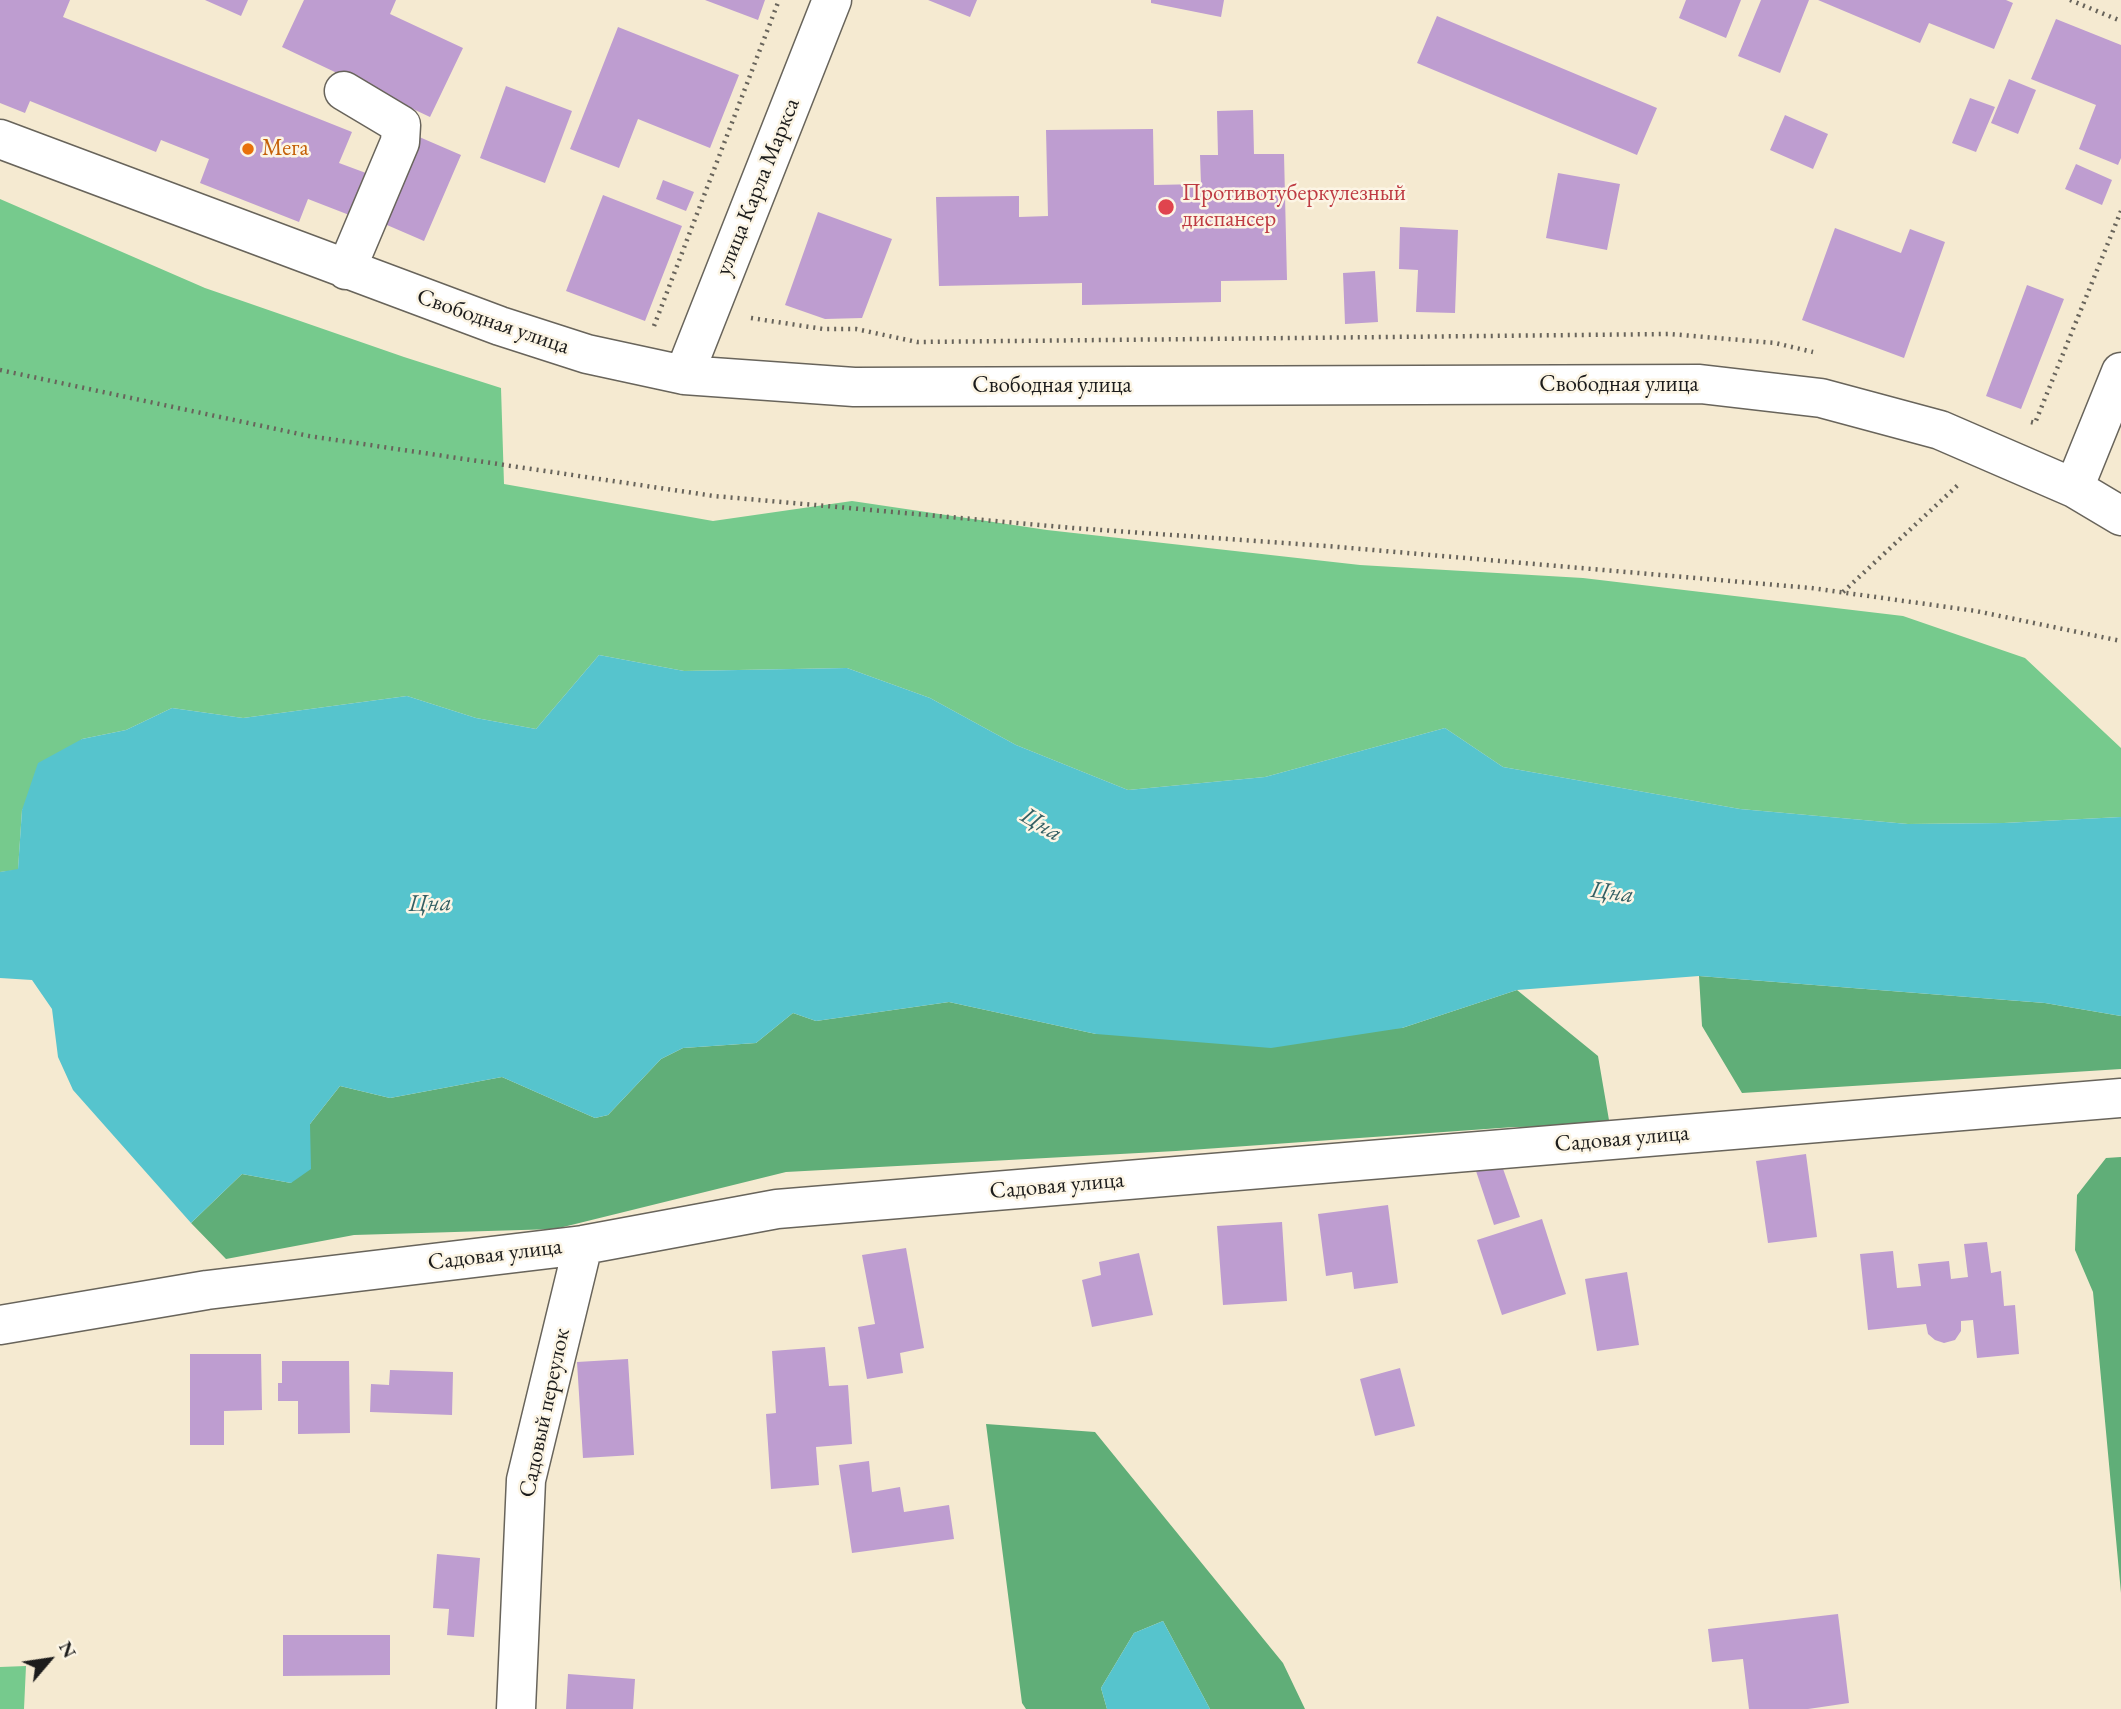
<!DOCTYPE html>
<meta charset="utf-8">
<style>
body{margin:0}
#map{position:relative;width:2121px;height:1709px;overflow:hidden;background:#f5ead1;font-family:"EB Garamond",serif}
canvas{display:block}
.north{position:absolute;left:14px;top:1625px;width:70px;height:70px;-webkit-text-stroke:5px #fcf5e5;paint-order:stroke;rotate:61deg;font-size:19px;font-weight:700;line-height:28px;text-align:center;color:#1c1c1c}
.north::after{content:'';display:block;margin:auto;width:24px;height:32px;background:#1c1c1c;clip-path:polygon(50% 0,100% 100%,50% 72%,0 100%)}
</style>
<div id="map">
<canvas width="2121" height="1709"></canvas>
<div class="north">N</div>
</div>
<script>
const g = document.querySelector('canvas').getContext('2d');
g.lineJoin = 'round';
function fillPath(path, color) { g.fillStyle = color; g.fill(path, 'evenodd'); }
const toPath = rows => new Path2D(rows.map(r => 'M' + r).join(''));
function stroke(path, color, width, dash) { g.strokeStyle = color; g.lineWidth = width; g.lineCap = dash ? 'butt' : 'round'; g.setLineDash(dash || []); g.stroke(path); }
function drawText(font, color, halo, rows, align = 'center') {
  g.font = font + ' "EB Garamond",serif'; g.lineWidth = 5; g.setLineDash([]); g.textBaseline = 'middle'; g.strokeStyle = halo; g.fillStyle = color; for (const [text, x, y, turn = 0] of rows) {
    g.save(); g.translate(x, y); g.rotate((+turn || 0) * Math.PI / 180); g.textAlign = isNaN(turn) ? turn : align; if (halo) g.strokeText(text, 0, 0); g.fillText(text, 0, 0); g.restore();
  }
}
const green = toPath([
 [0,199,205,288,404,357,501,388,504,484,713,521,852,501,1047,530,1360,565,1583,578,1903,616,2025,658,2121,748,2121,817,2004,823,1908,824,1740,809,1503,767,1445,728,1265,777,1128,790,1016,745,930,698,847,668,684,671,599,655,536,729,476,718,407,696,243,718,172,708,126,730,82,739,22,810,18,870,0,872],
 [26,1666,24,1709,0,1709,0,1667]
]);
const forest = toPath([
 [1699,976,2045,1003,2121,1016,2121,1069,1742,1093,1702,1026],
 [1517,990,1598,1056,1610,1126,1514,1127,1176,1151,786,1172,555,1229,354,1235,226,1259,191,1223,242,1174,291,1183,310,1124,340,1086,390,1098,502,1077,595,1118,608,1115,661,1059,683,1048,756,1043,793,1013,816,1021,949,1002,1096,1034,1402,1028],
 [2121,1157,2121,1593,2093,1292,2075,1250,2077,1195,2106,1158],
 [986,1424,1095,1432,1283,1663,1305,1709,1210,1709,1163,1621,1134,1633,1101,1688,1107,1709,1026,1709,1022,1703]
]);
const water = toPath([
 [599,655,684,671,847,668,930,698,1016,745,1128,790,1265,777,1445,728,1503,767,1740,809,1908,824,2004,823,2121,817,2121,1016,2045,1003,1699,976,1517,990,1402,1028,1271,1048,1096,1034,949,1002,816,1021,793,1013,756,1043,683,1048,661,1059,608,1115,595,1118,502,1077,390,1098,340,1086,310,1124,311,1169,291,1183,242,1174,191,1223,73,1090,58,1057,52,1009,32,980,0,978,0,872,18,869,22,810,38,763,82,739,126,730,172,708,243,718,407,696,476,718,536,729],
 [1163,1621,1210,1709,1107,1709,1101,1688,1134,1633]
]);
const building = toPath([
 [0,0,70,0,63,17,352,132,339,163,374,176,357,218,308,199,299,222,200,183,209,159,161,140,156,152,30,101,25,113,0,103],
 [205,0,248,0,241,16],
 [304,0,396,0,390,14,463,48,430,117,282,47],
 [705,0,765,0,758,20],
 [928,0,977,0,970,17],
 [1151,0,1224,0,1221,17,1151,3],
 [1686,0,1741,0,1726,38,1679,18],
 [1761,0,1809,0,1780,73,1738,56],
 [1818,0,2006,0,2013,3,1994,49,1929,23,1920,43],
 [1437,16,1657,108,1637,155,1417,63],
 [2056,19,2121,45,2121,158,2118,165,2079,149,2096,105,2031,79],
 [618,27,739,75,710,148,638,119,619,168,570,149],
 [2009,79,2036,90,2018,134,1991,123],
 [506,86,572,111,545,183,480,158],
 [1970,98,1995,107,1976,152,1952,143],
 [1253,110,1254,154,1284,154,1287,280,1221,281,1221,302,1082,305,1082,283,939,286,936,197,1019,196,1019,217,1048,216,1046,130,1153,129,1154,185,1201,184,1200,155,1218,155,1217,111],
 [1785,115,1828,134,1813,169,1770,150],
 [417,136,461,155,424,241,380,222],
 [2076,164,2112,180,2102,205,2065,189],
 [1558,173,1620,184,1607,250,1546,238],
 [663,180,694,192,686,211,656,199],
 [603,195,682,226,645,321,566,291],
 [818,212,892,239,862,318,825,319,785,305],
 [1400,227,1458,230,1455,313,1416,312,1418,270,1399,269],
 [1835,228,1901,253,1910,229,1945,242,1904,358,1802,320],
 [1375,271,1378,322,1345,324,1343,273],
 [2027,285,2064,299,2021,409,1986,396],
 [1806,1154,1817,1237,1768,1243,1756,1161],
 [1501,1163,1520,1217,1494,1225,1476,1171],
 [1388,1205,1398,1283,1354,1289,1352,1272,1326,1276,1318,1214],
 [1542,1219,1566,1294,1502,1315,1477,1240],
 [1282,1222,1287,1301,1223,1305,1217,1226],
 [1987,1242,1991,1273,2001,1271,2004,1306,2015,1305,2019,1354,1977,1358,1973,1320,1961,1321,1961,1331,1955,1340,1944,1343,1935,1340,1928,1334,1926,1324,1868,1330,1860,1254,1893,1251,1897,1288,1921,1286,1918,1264,1949,1261,1951,1279,1968,1277,1964,1244],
 [906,1248,924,1348,900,1353,903,1373,867,1379,858,1327,875,1324,862,1255],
 [1139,1253,1153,1315,1092,1327,1082,1280,1101,1275,1099,1262],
 [1627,1272,1639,1345,1597,1351,1585,1279],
 [825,1347,829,1386,848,1385,852,1444,816,1447,819,1485,771,1489,766,1414,776,1413,772,1351],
 [190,1354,261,1354,262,1410,224,1411,224,1445,190,1445],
 [628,1359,634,1455,583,1458,577,1362],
 [282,1361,349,1361,350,1433,298,1434,298,1401,278,1401,278,1383,282,1383],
 [1400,1368,1415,1426,1375,1436,1360,1379],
 [390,1370,453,1372,452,1415,370,1412,371,1384,389,1385],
 [869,1461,872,1492,900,1487,904,1512,949,1505,954,1539,852,1553,839,1465],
 [437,1554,480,1558,474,1637,447,1635,449,1609,433,1608],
 [1838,1614,1849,1703,1808,1709,1749,1709,1743,1659,1712,1662,1708,1629],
 [283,1635,390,1635,390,1675,283,1676],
 [568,1674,635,1679,633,1709,566,1709]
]);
const path = toPath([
 [2070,0,2121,21],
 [751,318,823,329,856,329,917,342,1670,334,1775,343,1813,352],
 [654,326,779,0],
 [0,370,309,436,714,496,1073,528,1327,546,1811,588,1976,611,2121,641],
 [2031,422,2035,423,2121,211],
 [1843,592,1959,484]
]);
const minor = toPath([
 [344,91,401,125,400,142,346,270],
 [0,139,500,326,587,354,684,375,854,387,1700,384,1821,398,1940,430,2074,488,2121,516],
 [684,375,832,0],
 [2074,488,2121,372],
 [0,1325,207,1290,583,1245,777,1209,2121,1098],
 [516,1709,526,1480,583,1245]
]);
const markers = [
 [248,149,7,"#e8710a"],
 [1166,207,9,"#e0444e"]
];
const foodNames = [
 ["Мега",262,149]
];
const streetNames = [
 ["улица Карла Маркса",758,187,-68],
 ["Свободная улица",493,322,19],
 ["Свободная улица",1619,385],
 ["Свободная улица",1052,386],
 ["Садовая улица",1622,1139,-5],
 ["Садовая улица",1057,1186,-5],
 ["Садовая улица",495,1255,-7],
 ["Садовый переулок",545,1413,-78]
];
const healthNames = [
 ["Противотуберкулезный",1182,194],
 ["диспансер",1182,220]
];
const waterNames = [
 ["Цна",1041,825,31],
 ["Цна",1612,893,7],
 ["Цна",430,904,-1]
];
fillPath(green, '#76ca8d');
fillPath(forest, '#60ae78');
fillPath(water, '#56c4cd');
fillPath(building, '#be9dd0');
stroke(minor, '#68645b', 41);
stroke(path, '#68645b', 4.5, [2, 5]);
stroke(minor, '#fff', 38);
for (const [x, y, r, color] of markers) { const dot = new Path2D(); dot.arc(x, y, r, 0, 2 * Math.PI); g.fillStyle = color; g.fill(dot); stroke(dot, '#fcf5e5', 2.5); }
drawText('23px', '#c56008', '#fcf5e5', foodNames, 'left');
drawText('23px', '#1c1c1c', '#fcf5e5', streetNames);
drawText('23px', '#be3a42', '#fcf5e5', healthNames, 'left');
drawText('italic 24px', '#335f63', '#fcf5e5', waterNames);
</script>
